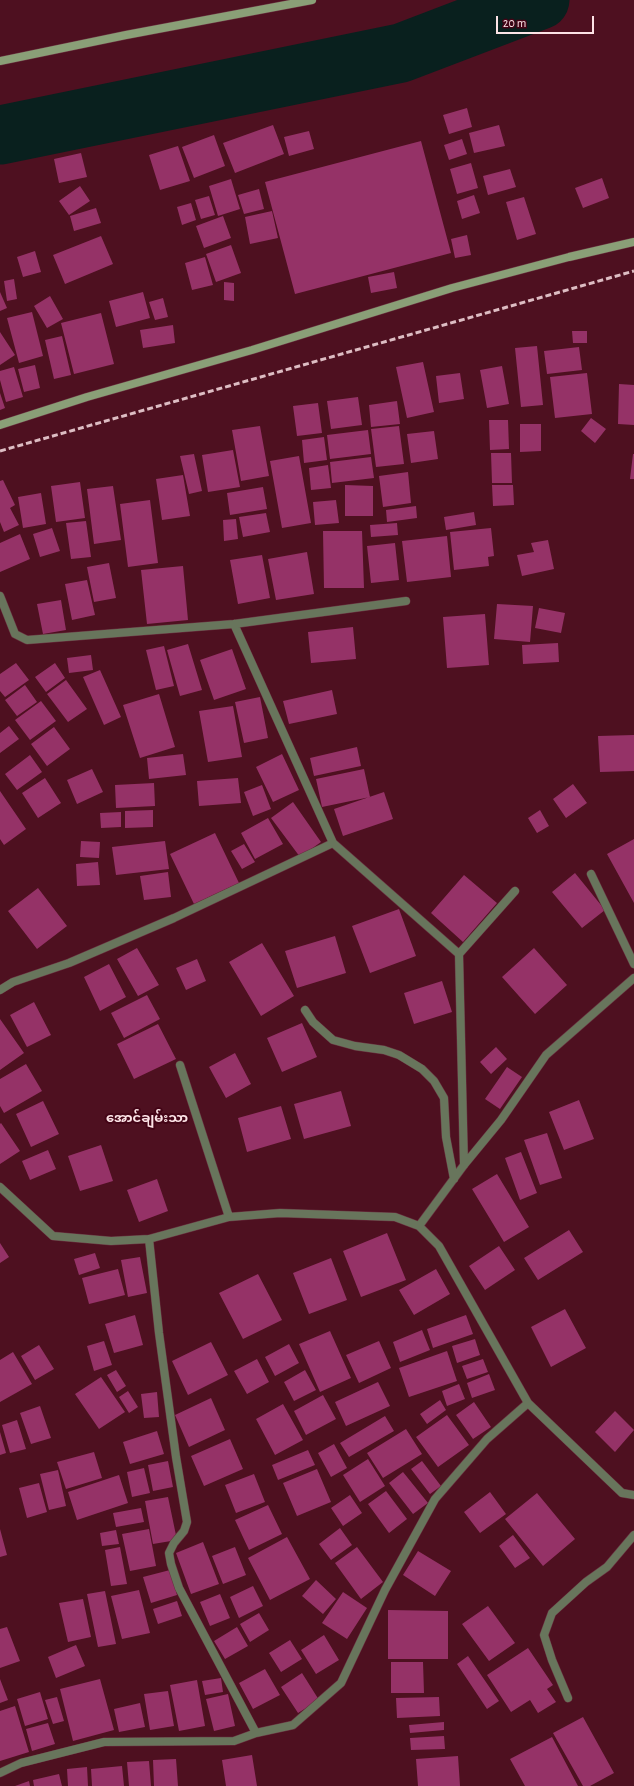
<!DOCTYPE html>
<meta charset="utf-8">
<style>
body{margin:0}
#map{position:relative;width:634px;height:1786px;overflow:hidden;background:#4e1020;font-family:"Alegreya Sans",sans-serif}
canvas{display:block}
.scale{position:absolute;left:496px;top:16px;width:98px;height:18px;box-sizing:border-box;border:2px solid #fce3e6;border-top:0;padding-left:5px;font-size:12px;line-height:14px;white-space:nowrap;color:#fce3e6;-webkit-text-stroke:3px #430416;paint-order:stroke}
</style>
<div id="map">
<canvas width="634" height="1786"></canvas>
<div class="scale">20 m</div>
</div>
<script>
const g = document.querySelector('canvas').getContext('2d');
g.lineJoin = 'round';
const toPath = rows => new Path2D(rows.map(r => 'M' + r).join(''));
function stroke(path, color, width, dash) { g.strokeStyle = color; g.lineWidth = width; g.lineCap = dash ? 'butt' : 'round'; g.setLineDash(dash || []); g.stroke(path); }
function fillPath(path, color) { g.fillStyle = color; g.fill(path, 'evenodd'); }
function drawText(font, color, halo, rows, align = 'center') {
  g.font = font + ' "Alegreya Sans","Noto Sans Myanmar",sans-serif'; g.lineWidth = 4; g.setLineDash([]); g.textBaseline = 'middle'; g.strokeStyle = halo; g.fillStyle = color; for (const [text, x, y, turn = 0] of rows) {
    g.save(); g.translate(x, y); g.rotate((+turn || 0) * Math.PI / 180); g.textAlign = isNaN(turn) ? turn : align; if (halo) g.strokeText(text, 0, 0); g.fillText(text, 0, 0); g.restore();
  }
}
const river = toPath([
 [0,135,401,53,540,0]
]);
const building = toPath([
 [467,108,472,127,449,134,443,115],
 [273,125,284,154,235,173,223,143],
 [499,125,505,146,474,153,469,133],
 [309,131,314,149,289,156,284,137],
 [214,135,225,166,194,178,182,147],
 [462,139,467,154,449,160,444,145],
 [421,141,451,253,295,294,265,182],
 [178,146,190,181,160,190,149,155],
 [81,153,87,177,59,183,54,159],
 [471,163,478,188,457,194,450,169],
 [510,169,516,187,488,195,483,176],
 [602,178,609,198,583,208,575,188],
 [231,179,240,209,218,216,209,186],
 [80,186,90,201,69,215,59,201],
 [259,189,264,209,244,214,238,195],
 [474,195,480,213,462,219,457,201],
 [209,196,215,215,201,219,195,200],
 [524,197,536,234,517,240,506,202],
 [191,203,196,220,182,225,177,207],
 [96,208,101,223,74,231,70,216],
 [272,211,278,238,250,244,245,217],
 [223,216,231,238,204,248,196,226],
 [467,235,471,255,455,258,451,239],
 [101,236,113,264,65,284,53,255],
 [231,245,241,273,216,282,206,254],
 [35,251,41,272,23,277,17,257],
 [205,257,213,285,192,290,185,263],
 [394,272,397,288,371,293,368,277],
 [14,279,17,299,7,301,4,281],
 [224,282,234,283,234,301,224,300],
 [0,292,7,308,0,311],
 [143,292,150,318,116,327,109,301],
 [50,296,63,319,47,328,34,306],
 [163,298,168,317,155,320,149,302],
 [32,312,43,356,19,363,7,318],
 [101,313,114,364,74,374,61,323],
 [173,325,175,343,143,348,140,330],
 [572,331,587,331,587,343,573,343],
 [0,332,15,355,0,365],
 [62,336,71,375,54,379,45,340],
 [537,346,543,405,521,407,515,348],
 [579,347,582,370,547,374,544,351],
 [423,362,434,412,407,418,396,367],
 [35,365,40,388,24,392,18,369],
 [502,366,509,404,487,408,480,370],
 [14,367,23,397,6,402,0,380,0,371],
 [460,373,464,399,439,403,436,376],
 [587,373,592,414,555,418,550,377],
 [619,384,634,385,634,425,618,424],
 [0,393,5,408,0,410],
 [358,397,362,425,331,429,327,401],
 [397,401,400,424,371,427,369,405],
 [318,403,322,433,297,436,293,406],
 [591,418,606,429,595,443,581,431],
 [489,420,508,420,509,449,490,450],
 [520,424,541,424,541,451,520,452],
 [260,426,269,476,241,481,232,430],
 [399,426,404,464,376,467,371,429],
 [368,430,371,454,330,459,327,435],
 [434,431,438,459,411,463,407,434],
 [324,437,327,460,304,463,302,440],
 [233,450,240,487,208,492,202,455],
 [491,453,511,453,512,483,492,483],
 [194,454,202,491,189,494,180,456],
 [633,454,634,454,634,479,630,479],
 [299,456,311,523,282,528,270,461],
 [371,457,374,478,332,483,330,462],
 [328,465,331,488,311,490,309,468],
 [408,472,411,503,383,507,379,476],
 [183,475,190,516,162,520,156,479],
 [3,480,15,505,10,508,19,525,4,532,0,522,0,481],
 [80,482,85,518,56,522,51,486],
 [345,485,373,486,373,516,345,516],
 [492,485,513,485,514,505,493,506],
 [113,486,121,540,94,544,87,489],
 [263,487,267,509,230,515,227,493],
 [41,493,46,524,23,528,18,497],
 [150,500,158,563,128,567,120,504],
 [336,500,339,523,315,525,313,502],
 [416,506,417,518,387,522,386,510],
 [474,512,476,525,446,530,444,517],
 [266,513,270,532,243,537,239,517],
 [236,519,238,539,224,541,223,520],
 [86,521,91,557,71,559,66,523],
 [397,523,398,535,371,537,370,525],
 [52,528,60,551,40,557,33,534],
 [491,528,494,556,488,557,489,566,454,570,450,532],
 [323,531,362,531,364,588,324,588],
 [20,534,30,559,0,572,0,543],
 [447,536,451,577,407,582,402,541],
 [548,540,554,569,522,576,517,555,534,552,531,543],
 [395,543,399,580,371,583,367,546],
 [307,552,314,594,276,600,268,559],
 [262,555,270,598,238,604,230,560],
 [109,563,116,598,94,602,87,567],
 [183,566,188,620,147,624,141,570],
 [87,580,95,615,72,620,65,584],
 [61,600,66,630,43,634,37,604],
 [497,604,533,606,530,642,494,639],
 [539,608,565,613,561,633,535,628],
 [485,614,489,665,447,668,443,617],
 [353,627,356,659,311,663,308,632],
 [558,643,559,662,523,664,522,645],
 [188,644,202,690,180,696,167,650],
 [164,646,174,686,156,690,146,650],
 [232,649,246,689,214,700,200,660],
 [91,655,93,670,69,673,67,658],
 [16,663,29,680,5,697,0,691,0,674],
 [55,663,65,678,46,692,35,677],
 [100,670,121,717,104,725,83,677],
 [66,680,87,709,68,722,47,694],
 [25,685,37,702,17,716,5,700],
 [332,690,337,714,289,724,283,701],
 [159,694,175,747,140,758,123,705],
 [260,697,268,738,244,743,235,702],
 [41,701,56,721,30,740,15,720],
 [233,706,242,757,208,762,199,711],
 [9,726,19,739,0,753,0,733],
 [54,727,70,749,47,766,31,744],
 [634,735,634,771,600,772,598,736],
 [357,747,361,766,314,776,310,758],
 [183,754,186,775,149,779,147,758],
 [282,754,299,790,273,802,256,767],
 [30,755,42,772,17,790,5,774],
 [92,769,103,792,77,804,67,780],
 [364,769,370,797,322,807,316,779],
 [45,778,61,803,38,818,22,793],
 [238,778,241,803,199,806,197,781],
 [154,783,155,806,116,808,115,785],
 [573,784,587,803,566,818,553,799],
 [262,785,271,809,253,816,244,792],
 [0,791,26,829,4,845,0,839],
 [384,792,393,819,343,836,334,809],
 [293,802,321,842,300,857,271,818],
 [153,810,153,827,125,828,125,811],
 [540,810,549,826,537,833,528,818],
 [121,812,121,827,101,828,100,813],
 [268,818,283,844,255,859,241,833],
 [215,833,239,883,194,904,170,854],
 [634,839,634,903,607,854],
 [81,841,100,842,99,858,80,857],
 [165,841,169,869,116,875,112,847],
 [244,844,255,862,242,869,231,851],
 [98,862,100,885,77,886,76,864],
 [168,872,171,897,144,900,140,876],
 [575,873,605,910,582,928,552,892],
 [464,875,497,903,463,942,431,913],
 [38,888,67,926,37,949,8,911],
 [399,909,416,956,370,973,352,926],
 [335,936,346,973,297,988,285,951],
 [262,943,294,996,261,1016,229,962],
 [137,948,159,985,138,996,117,959],
 [534,948,567,985,535,1014,502,977],
 [197,959,206,981,186,990,176,968],
 [109,964,126,997,100,1011,84,977],
 [442,981,452,1012,414,1024,404,993],
 [147,995,160,1019,124,1038,111,1013],
 [34,1002,51,1035,27,1047,10,1015],
 [0,1019,24,1053,0,1070],
 [302,1023,317,1057,282,1072,267,1038],
 [158,1024,176,1059,134,1079,117,1044],
 [496,1047,507,1059,491,1074,480,1062],
 [235,1053,251,1084,226,1098,209,1067],
 [26,1064,42,1091,4,1113,0,1106,0,1079],
 [507,1067,522,1077,500,1109,485,1099],
 [341,1091,351,1126,304,1139,294,1104],
 [579,1100,594,1139,564,1150,549,1112],
 [43,1101,59,1134,31,1147,16,1114],
 [281,1106,291,1139,247,1152,238,1118],
 [1,1123,20,1151,0,1164,0,1124],
 [547,1133,562,1178,540,1185,524,1140],
 [101,1145,113,1181,80,1191,68,1156],
 [48,1150,56,1169,30,1180,22,1161],
 [521,1152,537,1193,520,1200,505,1158],
 [497,1174,529,1227,504,1242,472,1189],
 [157,1179,168,1211,139,1222,127,1190],
 [569,1230,583,1252,538,1280,524,1258],
 [387,1233,406,1280,361,1297,343,1251],
 [0,1243,9,1257,0,1263],
 [499,1246,515,1270,485,1290,469,1266],
 [95,1253,100,1268,79,1275,74,1259],
 [140,1257,147,1293,128,1297,121,1260],
 [331,1258,347,1300,309,1314,293,1273],
 [118,1269,125,1295,89,1304,82,1278],
 [436,1269,450,1294,414,1315,399,1290],
 [258,1274,282,1320,243,1339,219,1293],
 [565,1309,586,1348,551,1367,531,1327],
 [135,1315,143,1345,114,1353,105,1324],
 [466,1315,473,1334,433,1348,427,1329],
 [422,1330,430,1350,400,1362,393,1342],
 [330,1331,351,1378,320,1392,299,1344],
 [475,1339,480,1355,457,1363,452,1346],
 [104,1341,112,1365,94,1371,87,1346],
 [379,1341,391,1368,359,1383,346,1355],
 [211,1342,228,1375,188,1395,172,1361],
 [289,1344,299,1363,275,1376,265,1357],
 [39,1345,54,1369,35,1380,21,1356],
 [447,1351,457,1381,409,1397,399,1368],
 [13,1352,32,1384,0,1402,0,1360],
 [257,1359,269,1382,247,1394,234,1371],
 [483,1359,488,1372,467,1379,462,1366],
 [116,1370,126,1386,117,1392,107,1375],
 [305,1370,316,1390,294,1401,284,1382],
 [489,1374,495,1390,472,1398,467,1383],
 [101,1377,125,1412,99,1429,75,1394],
 [378,1382,390,1406,346,1426,335,1402],
 [459,1384,465,1399,447,1406,442,1391],
 [128,1391,138,1407,129,1413,119,1397],
 [157,1392,159,1417,144,1418,141,1394],
 [323,1395,336,1419,306,1435,294,1411],
 [211,1398,225,1430,189,1447,175,1415],
 [440,1400,446,1410,427,1424,420,1414],
 [474,1402,491,1427,473,1439,456,1415],
 [283,1404,303,1440,275,1455,256,1419],
 [40,1406,51,1438,31,1444,20,1413],
 [615,1411,634,1430,615,1452,595,1432],
 [447,1415,469,1445,438,1467,416,1437],
 [385,1416,394,1431,349,1457,340,1443],
 [17,1420,26,1449,10,1453,2,1425],
 [406,1429,422,1454,383,1478,367,1453],
 [157,1431,164,1454,130,1464,123,1442],
 [0,1432,6,1453,0,1455],
 [230,1439,243,1469,204,1486,191,1456],
 [334,1444,347,1468,331,1477,318,1453],
 [308,1450,315,1465,278,1480,272,1465],
 [94,1452,102,1478,66,1489,57,1462],
 [368,1459,385,1486,360,1502,343,1475],
 [168,1461,173,1487,153,1491,148,1465],
 [422,1461,441,1486,430,1494,411,1469],
 [144,1468,150,1493,132,1497,127,1472],
 [317,1469,331,1502,297,1516,283,1483],
 [58,1470,66,1506,49,1510,40,1474],
 [403,1472,428,1503,413,1514,389,1483],
 [254,1474,265,1502,236,1513,225,1485],
 [119,1475,128,1503,77,1520,68,1492],
 [39,1483,47,1512,27,1518,19,1488],
 [386,1491,407,1519,389,1533,368,1504],
 [490,1492,506,1514,480,1533,464,1512],
 [537,1493,575,1539,543,1566,505,1519],
 [350,1495,362,1513,343,1526,331,1508],
 [168,1497,177,1540,153,1544,145,1501],
 [268,1505,282,1534,249,1550,235,1520],
 [141,1508,144,1522,116,1527,113,1513],
 [340,1528,352,1545,331,1560,319,1544],
 [0,1529,7,1555,0,1557],
 [149,1529,156,1566,130,1571,122,1534],
 [116,1530,119,1544,102,1546,100,1533],
 [513,1535,530,1558,515,1568,499,1546],
 [287,1537,310,1579,270,1600,248,1558],
 [203,1542,219,1584,191,1594,176,1553],
 [120,1547,127,1584,111,1586,105,1550],
 [235,1547,246,1575,223,1584,212,1556],
 [357,1547,383,1582,361,1599,335,1563],
 [418,1551,451,1571,435,1596,403,1575],
 [170,1570,177,1595,151,1603,143,1577],
 [316,1580,336,1599,323,1614,302,1596],
 [253,1586,263,1606,239,1618,230,1597],
 [139,1590,150,1633,122,1639,111,1596],
 [105,1591,116,1644,98,1647,87,1594],
 [343,1592,367,1608,347,1639,322,1623],
 [220,1594,230,1618,210,1626,200,1602],
 [83,1599,91,1637,68,1642,59,1603],
 [177,1601,182,1616,158,1624,153,1609],
 [488,1606,515,1643,489,1661,462,1624],
 [388,1610,448,1611,448,1659,388,1659],
 [259,1613,269,1630,250,1642,240,1624],
 [7,1627,20,1661,0,1668,0,1629],
 [237,1627,248,1646,225,1659,214,1641],
 [324,1635,339,1660,316,1674,301,1650],
 [290,1640,302,1659,281,1672,269,1653],
 [76,1645,85,1666,56,1678,48,1657],
 [528,1648,553,1685,547,1689,556,1702,538,1713,530,1700,511,1712,487,1675],
 [468,1656,499,1701,487,1709,457,1664],
 [391,1662,423,1662,424,1693,391,1693],
 [265,1669,280,1695,253,1709,239,1683],
 [302,1673,319,1700,298,1713,281,1687],
 [221,1678,223,1692,205,1695,202,1681],
 [0,1679,8,1700,0,1703],
 [100,1679,114,1730,73,1741,60,1689],
 [197,1680,205,1726,179,1731,170,1685],
 [168,1691,174,1726,150,1730,144,1694],
 [40,1692,48,1719,25,1726,17,1699],
 [228,1694,235,1726,214,1731,206,1699],
 [57,1697,64,1721,53,1724,45,1700],
 [439,1697,440,1716,397,1718,396,1698],
 [140,1703,145,1727,119,1732,114,1709],
 [15,1706,29,1752,0,1761,0,1711],
 [583,1717,614,1773,590,1786,583,1786,553,1733],
 [444,1722,444,1730,410,1733,409,1725],
 [48,1723,55,1744,32,1751,26,1729],
 [444,1736,445,1749,411,1750,410,1738],
 [552,1737,578,1786,525,1786,510,1759],
 [252,1755,257,1786,226,1786,222,1760],
 [458,1756,460,1786,418,1786,416,1759],
 [176,1759,178,1786,154,1786,153,1760],
 [149,1761,151,1786,129,1786,127,1762],
 [122,1766,124,1786,92,1786,91,1769],
 [87,1767,88,1786,68,1786,67,1769],
 [59,1774,62,1786,34,1786,33,1780],
 [29,1781,30,1786,15,1786]
]);
const lane = toPath([
 [568,1698,552,1660,544,1635,552,1613,586,1582,607,1567,634,1535]
]);
const street = toPath([
 [0,596,15,634,27,640,234,624,406,601],
 [234,624,333,843,459,954],
 [591,874,634,964],
 [0,990,13,982,69,963,174,918,333,843],
 [305,1010,313,1022,333,1040,355,1046,384,1050,399,1055,422,1069,434,1081,444,1098,446,1137,454,1179],
 [180,1065,229,1217],
 [464,1165,459,954,515,891],
 [0,1187,53,1236,111,1241,149,1239,229,1217,280,1213,395,1217,419,1226,439,1246,528,1403,622,1493,634,1495],
 [419,1226,464,1165,501,1120,546,1055,634,978],
 [149,1239,159,1333,176,1457,187,1522,184,1531,174,1543,169,1553,171,1564,179,1588,256,1733],
 [0,1773,21,1763,104,1742,234,1741,256,1733,293,1725,341,1683,385,1590,435,1499,487,1439,528,1403]
]);
const secondary = toPath([
 [0,61,126,35,312,0],
 [0,425,87,397,252,350,452,288,569,257,634,242]
]);
const rail = toPath([
 [0,451,634,271]
]);
const quarterNames = [
 ["အောင်ချမ်းသာ",147,1118]
];
stroke(river, '#09201e', 59);
fillPath(building, '#953267');
stroke(lane, '#6a3240', 9);
stroke(street, '#6a3240', 9);
stroke(secondary, '#6a3240', 9);
stroke(lane, '#68755c', 8);
stroke(street, '#68755c', 8);
stroke(secondary, '#8a9f77', 8);
stroke(rail, '#ddbdc3', 3, [6, 3]);
drawText('bold 13px', '#fce3e6', '#430416', quarterNames);
</script>
